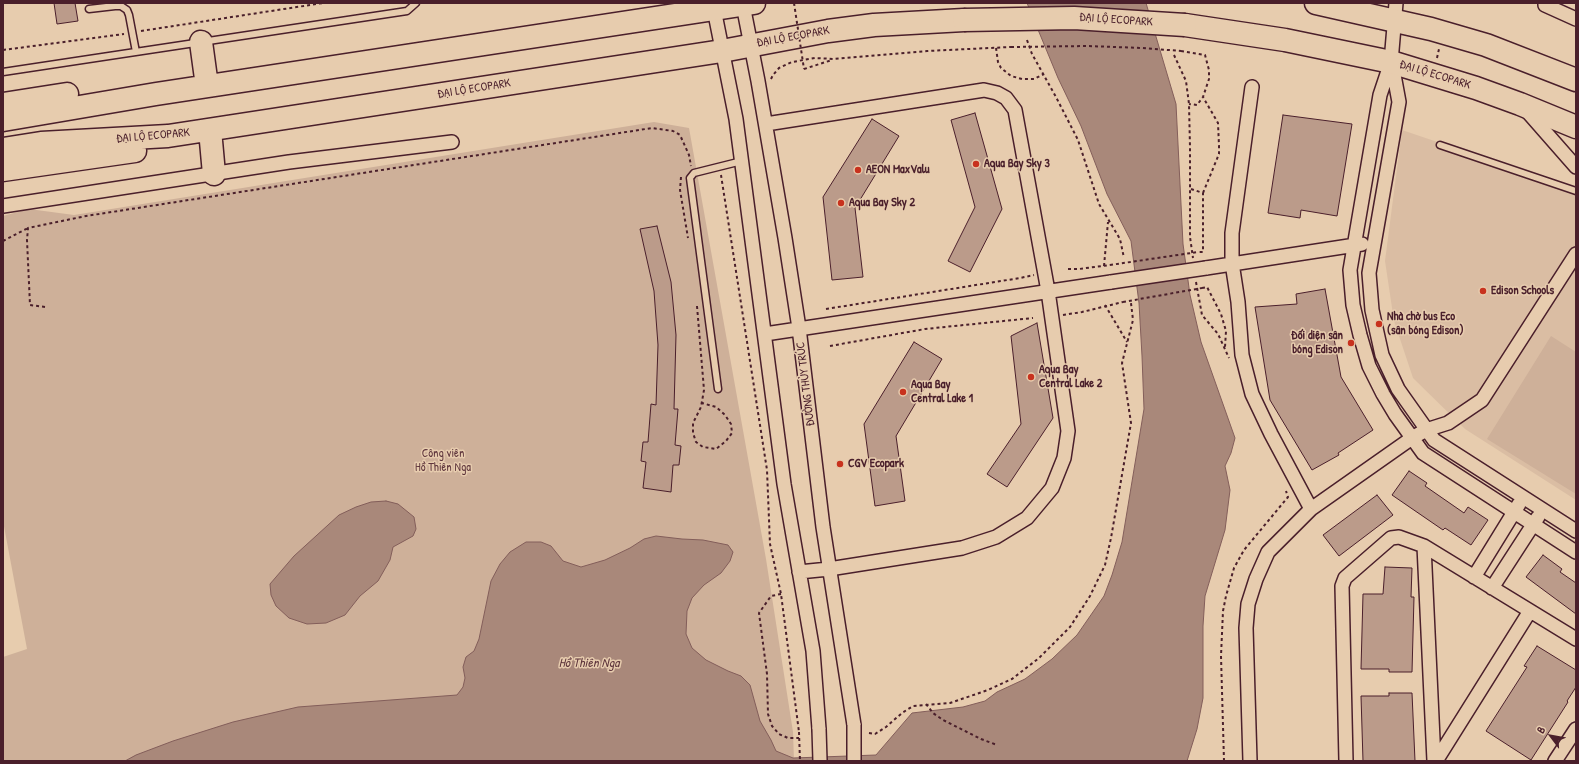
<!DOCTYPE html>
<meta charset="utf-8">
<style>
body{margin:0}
#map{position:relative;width:1579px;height:764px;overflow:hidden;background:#e7ccae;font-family:"Patrick Hand",sans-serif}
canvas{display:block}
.frame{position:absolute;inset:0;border:4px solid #4a1f2b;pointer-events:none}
.north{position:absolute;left:1531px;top:716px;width:40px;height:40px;-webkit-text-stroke:3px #e7ccae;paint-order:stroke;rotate:302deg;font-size:11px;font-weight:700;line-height:16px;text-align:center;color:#4a1f2b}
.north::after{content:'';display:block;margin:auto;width:14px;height:18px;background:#4a1f2b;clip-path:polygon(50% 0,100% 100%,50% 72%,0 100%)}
</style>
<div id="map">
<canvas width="1579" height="764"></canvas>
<div class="frame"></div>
<div class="north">B</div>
</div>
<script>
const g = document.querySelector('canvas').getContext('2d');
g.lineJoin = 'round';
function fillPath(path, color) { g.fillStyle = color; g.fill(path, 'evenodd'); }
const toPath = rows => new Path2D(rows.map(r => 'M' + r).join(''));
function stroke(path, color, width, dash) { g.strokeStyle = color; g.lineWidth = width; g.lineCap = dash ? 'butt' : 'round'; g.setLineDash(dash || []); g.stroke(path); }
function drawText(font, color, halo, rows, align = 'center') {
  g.font = font + ' "Patrick Hand",sans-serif'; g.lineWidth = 3; g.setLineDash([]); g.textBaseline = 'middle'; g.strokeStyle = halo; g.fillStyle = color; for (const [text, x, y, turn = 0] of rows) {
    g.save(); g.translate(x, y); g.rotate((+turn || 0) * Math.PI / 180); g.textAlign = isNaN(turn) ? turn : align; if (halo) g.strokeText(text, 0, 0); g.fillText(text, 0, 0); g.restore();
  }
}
const built = toPath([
 [1402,130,1576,189,1576,500,1465,429,1413,378,1394,321,1385,261]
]);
const green = toPath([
 [654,122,689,128,766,559,793,732,794,761,3,761,3,657,27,649,3,521,3,216,29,209,74,215],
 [1551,336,1576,352,1576,494,1487,439]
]);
const water = toPath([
 [1027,3,1146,3,1176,104,1183,244,1190,295,1201,342,1235,438,1231,453,1225,466,1230,490,1225,530,1205,596,1203,626,1203,698,1197,729,1187,761,125,761,136,755,173,741,233,722,298,707,457,695,463,687,465,678,463,667,466,657,474,651,479,639,491,581,500,564,510,552,526,542,541,542,551,546,563,561,581,567,605,560,630,548,644,539,656,536,682,539,703,540,728,545,733,552,730,561,721,573,704,585,692,598,687,611,686,634,692,648,706,660,728,671,741,676,750,685,760,721,771,740,776,751,793,758,876,755,912,713,963,707,985,701,997,692,1025,679,1052,659,1077,635,1104,596,1112,575,1122,542,1144,409,1142,356,1139,303,1131,241,1107,194,1081,126,1058,78,1027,3],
 [386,501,398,504,414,517,416,529,413,536,393,547,390,560,378,581,360,596,345,615,326,623,307,624,289,618,276,606,271,595,270,584,294,556,339,515,356,507,371,502,386,501]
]);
const building = toPath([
 [54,3,75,3,78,21,57,24,54,3],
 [975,113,1002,209,970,272,948,261,975,207,951,120,975,113],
 [1283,115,1352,124,1337,216,1301,210,1300,218,1268,213,1283,115],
 [872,119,899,136,855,208,863,277,832,280,823,197,872,119],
 [657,226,671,282,676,335,674,409,678,409,675,445,681,446,679,465,673,465,671,492,643,488,646,462,641,461,643,442,648,442,651,404,656,405,658,345,654,291,640,229,657,226],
 [1325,289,1341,377,1373,430,1338,453,1339,455,1312,470,1270,400,1255,307,1297,304,1296,294,1325,289],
 [1037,323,1053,418,1007,487,987,474,1021,424,1011,336,1037,323],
 [914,342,942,359,896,436,905,501,875,506,864,424,914,342],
 [1409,471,1427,483,1425,486,1464,513,1468,507,1488,520,1471,545,1445,528,1443,530,1392,495,1409,471],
 [1377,495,1393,515,1339,556,1323,535,1377,495],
 [1543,555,1562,569,1560,572,1576,583,1576,614,1526,577,1543,555],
 [1385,567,1412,568,1411,597,1414,597,1412,672,1389,672,1389,669,1361,669,1363,594,1383,594,1385,567],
 [1537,646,1576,670,1576,687,1567,701,1568,702,1531,760,1486,731,1527,667,1524,666,1537,646],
 [1389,693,1412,693,1415,761,1363,761,1361,696,1389,696,1389,693]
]);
const path = toPath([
 [141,31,323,3],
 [1027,40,1032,54,1056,97,1078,140,1099,204,1120,239,1124,258],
 [996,48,998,62,1001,68,1011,76,1022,79,1034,79,1044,74],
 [3,50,124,34],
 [1181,51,1205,55,1209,70,1209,79,1203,97,1197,105,1189,104],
 [1174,55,1186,81,1189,104,1190,147,1190,237,1193,258],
 [1437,58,1439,49],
 [804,69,832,60],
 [771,79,773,75,779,68,792,62,815,58,834,59,927,51,1011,47],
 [721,175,767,470,770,544,781,594,799,732],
 [681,177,680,190,688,238],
 [1191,189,1203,193,1203,252,1198,252],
 [1203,193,1219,154,1219,146,1218,123,1203,97],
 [3,241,28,228],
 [1104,266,1108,222],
 [1068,269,1079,269,1110,265],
 [1196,282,1202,315,1218,334,1229,358],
 [1202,288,1207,287,1221,314,1226,331,1225,347],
 [1105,305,1127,342],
 [697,306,704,390,701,407,693,423,693,433,696,442,703,447,716,449,726,441,732,433,731,424,725,415,716,407,702,403],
 [45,307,30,305,27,240,28,228,86,216,652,128,673,131,680,135,689,155,691,166],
 [826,309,1020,278,1034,275],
 [1063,315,1082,312,1123,302],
 [830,346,925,329,1033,318],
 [781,594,771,596,759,613,767,674,768,714,772,726,779,734,788,738,799,738],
 [926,704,933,713,943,720,981,739,997,745],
 [869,733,875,734,886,727,902,713,913,706,950,703,988,690,1012,679,1039,658,1070,627,1090,596,1105,565,1111,538,1131,423,1122,363,1133,320,1131,303],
 [1224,761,1221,656,1223,611,1226,596,1234,568,1244,550,1288,497,1286,491]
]);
const lane = toPath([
 [89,9,115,6,121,6,127,10,129,15,136,52],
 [3,72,407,11,416,3],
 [1440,145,1576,191],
 [718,389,690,178,694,173,742,161]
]);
const street = toPath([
 [1396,3,1391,62,1380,95,1350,270,1353,305,1360,335,1369,366,1383,394,1395,414,1423,453,1576,552],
 [1545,3,1545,5,1576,19],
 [743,5,758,81,785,238,799,328,823,527,854,725],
 [714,9,736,119,784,484,813,651,819,729],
 [1392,64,1399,102,1369,273,1372,310,1382,355,1398,389,1434,440,1576,531],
 [1252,87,1232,233,1232,263,1238,302,1242,355,1252,394,1271,434,1311,509],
 [1526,110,1576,167],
 [766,124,984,90,997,93,1006,98,1015,110,1048,291,1068,431,1064,458,1052,488,1027,518,996,537,962,548,829,569,799,572],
 [3,206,289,162,452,142],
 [1206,268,1362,244],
 [765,334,1111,282],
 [1424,546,1434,761],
 [1474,577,1519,504],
 [1492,588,1538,517],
 [1250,761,1246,628,1248,604,1256,579,1268,552,1311,509,1412,438,1426,430,1448,423,1482,400,1576,254],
 [1346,761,1342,586,1345,578,1391,538,1399,537,1424,546,1576,639],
 [1436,761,1530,611],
 [1555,761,1576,729]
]);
const highway = toPath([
 [1316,3,1431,29,1486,45,1576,80],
 [1185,25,1285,40,1391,62,1476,88,1520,104,1576,127],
 [201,42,207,86],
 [3,104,67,94],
 [3,120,156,94,754,3],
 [210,130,214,174],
 [3,149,41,143,168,136,722,51,828,31,874,25,964,20],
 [3,170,135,151]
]);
const pathBridge = toPath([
 [794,3,804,69],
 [1011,47,1087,46,1143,48,1181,51],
 [1110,265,1198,252],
 [1123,302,1202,288],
 [799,732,800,761]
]);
const streetBridge = toPath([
 [1111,282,1206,268],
 [854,725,854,761],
 [819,729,820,761]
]);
const highwayBridge = toPath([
 [964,20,1074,18,1185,25]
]);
const markers = [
 [976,164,4,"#c8321e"],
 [858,170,4,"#c8321e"],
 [841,203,4,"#c8321e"],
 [1483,291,4,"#c8321e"],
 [1379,324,4,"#c8321e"],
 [1351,343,4,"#c8321e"],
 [1031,377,4,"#c8321e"],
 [903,392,4,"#c8321e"],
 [840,464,4,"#c8321e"]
];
const streetNames = [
 ["ĐẠI LỘ ECOPARK",1116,20,4],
 ["ĐẠI LỘ ECOPARK",793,37,-10],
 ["ĐẠI LỘ ECOPARK",1435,75,17],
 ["ĐẠI LỘ ECOPARK",474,89,-9],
 ["ĐẠI LỘ ECOPARK",153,136,-5],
 ["ĐƯỜNG THỦY TRÚC",806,384,-97]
];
const poiNames = [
 ["Aqua Bay Sky 3",984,164],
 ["AEON MaxValu",866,170],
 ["Aqua Bay Sky 2",849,203],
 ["Edison Schools",1491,291],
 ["Nhà chờ bus Eco",1387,317],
 ["(sân bóng Edison)",1387,331],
 ["Đối diện sân",1343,336,"right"],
 ["bóng Edison",1343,350,"right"],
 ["Aqua Bay",1039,370],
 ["Central Lake 2",1039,384],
 ["Aqua Bay",911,385],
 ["Central Lake 1",911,399],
 ["CGV Ecopark",848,464]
];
const parkNames = [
 ["Công viên",443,454],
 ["Hồ Thiên Nga",443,468]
];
const waterNames = [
 ["Hồ Thiên Nga",589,664]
];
fillPath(built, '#dabda3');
fillPath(green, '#ceb099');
fillPath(water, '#a9887a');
stroke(water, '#835e5a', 1);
fillPath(building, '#bb9b8a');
stroke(building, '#4a1f2b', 1);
stroke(lane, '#4a1f2b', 9);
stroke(street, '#4a1f2b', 16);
stroke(highway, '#4a1f2b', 25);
stroke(path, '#4a1f2b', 2, [3, 3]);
stroke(lane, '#e7ccae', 6);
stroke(street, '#e7ccae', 13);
stroke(highway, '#e7ccae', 22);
stroke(streetBridge, '#4a1f2b', 16, []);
stroke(highwayBridge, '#4a1f2b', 25, []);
stroke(pathBridge, '#4a1f2b', 2, [3, 3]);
stroke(streetBridge, '#e7ccae', 13);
stroke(highwayBridge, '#e7ccae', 22);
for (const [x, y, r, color] of markers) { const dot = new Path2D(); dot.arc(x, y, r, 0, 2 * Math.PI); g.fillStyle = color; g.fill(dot); stroke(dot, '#e7ccae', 1.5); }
drawText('12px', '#4a1f2b', '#e7ccae', streetNames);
drawText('bold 12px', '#4a1f2b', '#e7ccae', poiNames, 'left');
drawText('12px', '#5e353c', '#e7ccae', parkNames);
drawText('italic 13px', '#5d343b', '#e7ccae', waterNames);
</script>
